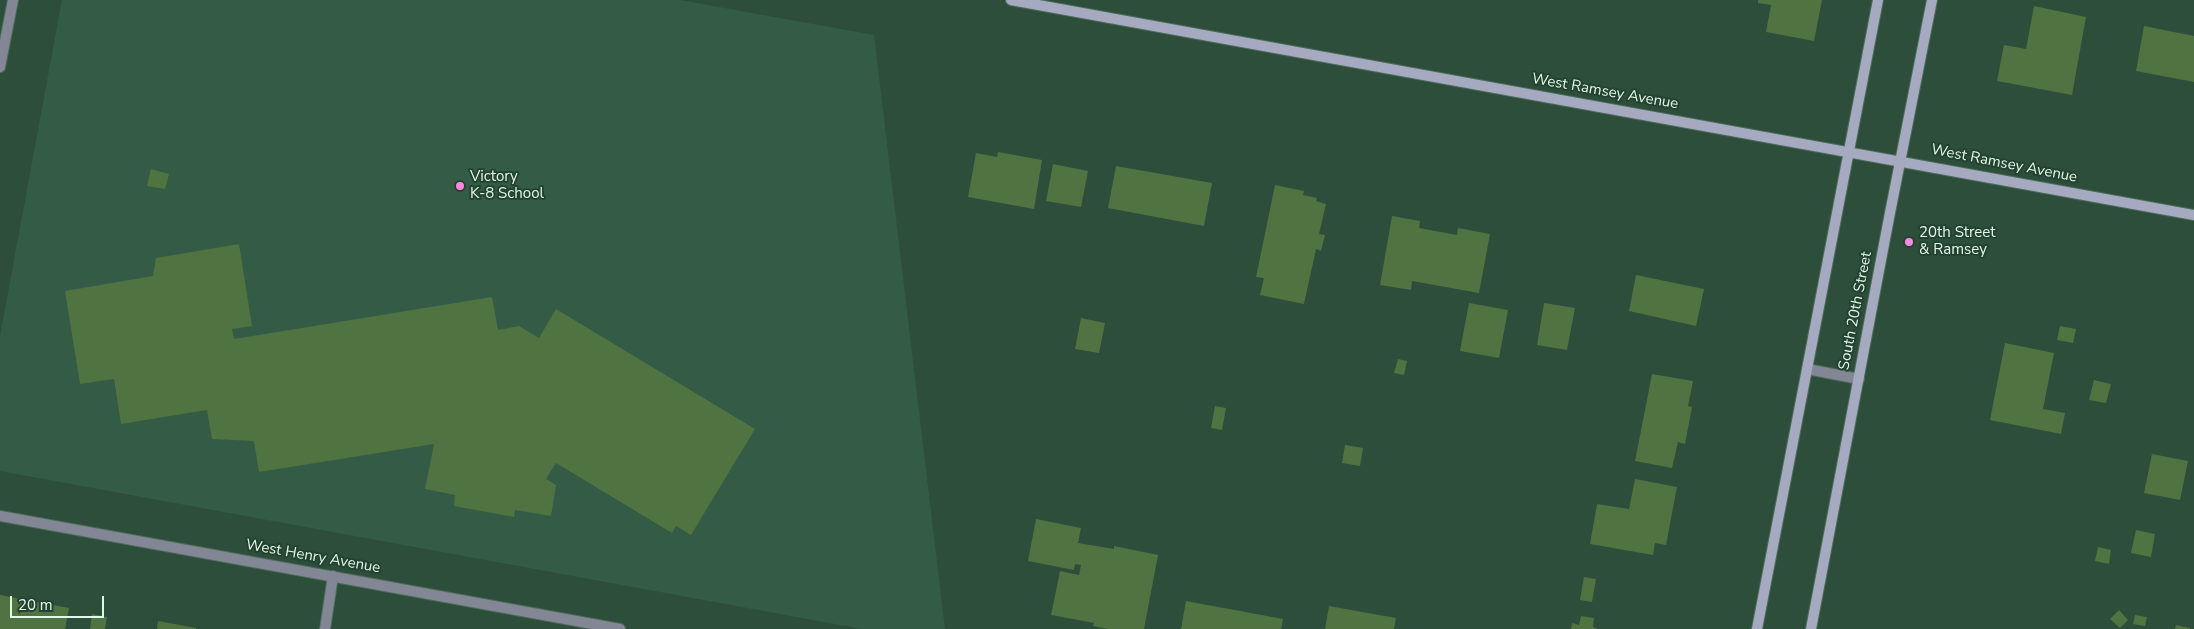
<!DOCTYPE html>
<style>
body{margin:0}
#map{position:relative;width:2194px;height:629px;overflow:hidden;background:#2d4e3b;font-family:"Nunito Sans",sans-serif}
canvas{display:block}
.scale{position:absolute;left:10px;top:596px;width:94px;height:22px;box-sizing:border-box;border:2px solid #e3f6ea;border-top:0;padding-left:6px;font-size:15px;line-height:18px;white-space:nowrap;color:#e3f6ea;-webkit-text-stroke:4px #224330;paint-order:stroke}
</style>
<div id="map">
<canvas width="2194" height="629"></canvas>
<div class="scale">20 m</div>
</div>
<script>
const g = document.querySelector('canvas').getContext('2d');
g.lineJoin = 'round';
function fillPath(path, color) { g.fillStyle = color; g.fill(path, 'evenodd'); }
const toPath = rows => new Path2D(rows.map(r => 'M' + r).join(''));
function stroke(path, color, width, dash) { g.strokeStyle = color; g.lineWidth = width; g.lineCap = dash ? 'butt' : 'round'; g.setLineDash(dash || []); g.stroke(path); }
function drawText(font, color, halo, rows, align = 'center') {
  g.font = font + ' "Nunito Sans",sans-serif'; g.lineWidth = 4; g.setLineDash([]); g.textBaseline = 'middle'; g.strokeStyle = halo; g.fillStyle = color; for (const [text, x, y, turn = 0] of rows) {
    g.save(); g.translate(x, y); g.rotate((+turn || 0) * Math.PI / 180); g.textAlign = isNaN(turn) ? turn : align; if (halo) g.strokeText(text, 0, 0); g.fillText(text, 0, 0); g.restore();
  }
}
const built = toPath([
 [62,0,680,0,874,35,945,629,862,629,0,471,0,336]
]);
const building = toPath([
 [1758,0,1822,0,1814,41,1766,32,1771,5,1758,3],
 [2034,6,2086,17,2072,95,1997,81,2004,45,2026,49],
 [2144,26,2194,36,2194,82,2136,71],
 [998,152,1042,160,1034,209,968,197,976,153,997,157],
 [1053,164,1088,171,1081,207,1046,201],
 [1116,166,1212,183,1204,226,1108,208],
 [151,169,169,174,165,189,147,186],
 [1275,185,1304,191,1303,195,1317,198,1316,201,1326,204,1319,234,1325,235,1321,251,1316,249,1304,304,1260,295,1264,278,1256,277],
 [1392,216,1420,221,1419,228,1457,235,1458,228,1490,234,1479,293,1412,281,1411,290,1380,285],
 [239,244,252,326,232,329,234,339,492,297,498,330,519,326,539,338,556,309,755,429,691,535,676,526,672,533,556,463,546,479,556,485,551,516,515,510,514,517,454,506,455,495,425,489,434,444,259,472,254,441,212,439,207,410,121,424,114,379,80,384,65,291,153,276,156,258],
 [1636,275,1704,289,1696,326,1629,311],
 [1469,303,1508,310,1499,358,1460,351],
 [1544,303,1575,308,1567,350,1537,345],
 [1081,318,1105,323,1099,353,1075,349],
 [2060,326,2076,329,2073,343,2057,340],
 [2005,343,2054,353,2043,409,2065,413,2061,434,1990,420],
 [1398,359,1407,361,1404,375,1394,373],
 [1652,374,1693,381,1688,406,1692,407,1685,444,1678,442,1672,468,1635,461],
 [2094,380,2111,384,2106,403,2089,400],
 [1215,406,1226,408,1222,430,1211,428],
 [1345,445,1363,448,1360,466,1342,463],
 [2152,454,2188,461,2180,500,2144,493],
 [1635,479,1677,487,1666,545,1655,543,1653,555,1590,544,1597,504,1629,509],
 [1036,519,1081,528,1078,543,1114,549,1114,546,1158,555,1144,629,1108,629,1093,626,1094,623,1051,615,1060,571,1079,575,1081,565,1075,564,1074,570,1028,561],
 [2136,530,2155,534,2151,557,2131,553],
 [2098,547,2111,550,2109,564,2095,561],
 [1584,577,1596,579,1592,602,1580,600],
 [0,595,69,608,65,629,0,629],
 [1186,601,1283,619,1281,629,1181,629],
 [1329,606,1396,618,1394,629,1325,629],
 [2119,610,2128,620,2120,628,2110,619],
 [92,614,107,617,105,629,90,629],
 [2135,615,2147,617,2145,626,2133,624],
 [1581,616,1594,618,1593,627,1598,629,1571,629,1572,623,1579,625],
 [158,621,196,628,196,629,157,629],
 [2176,625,2190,628,2190,629,2175,629]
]);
const lane = toPath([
 [1807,369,1859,379]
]);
const street = toPath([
 [0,67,13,0],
 [0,516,620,629],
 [325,629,333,576]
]);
const secondary = toPath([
 [1011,0,2194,215],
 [1757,629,1878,0],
 [1811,629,1889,218,1932,0]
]);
const markers = [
 [460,186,5,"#fe86e0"],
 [1909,242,5,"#fe86e0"]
];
const streetNames = [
 ["West Ramsey Avenue",1605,92,10],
 ["West Ramsey Avenue",2004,164,11],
 ["South 20th Street",1856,311,-79],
 ["West Henry Avenue",313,557,10]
];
const poiNames = [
 ["Victory",470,177],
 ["K-8 School",470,194],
 ["20th Street",1919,233],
 ["& Ramsey",1919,250]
];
fillPath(built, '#345b45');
fillPath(building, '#4f7341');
stroke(lane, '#4e6c5a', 12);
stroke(street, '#4e6c5a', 12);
stroke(secondary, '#4e6c5a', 12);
stroke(lane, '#838695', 10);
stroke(street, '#838695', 10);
stroke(secondary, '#a5aac1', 10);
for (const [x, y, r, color] of markers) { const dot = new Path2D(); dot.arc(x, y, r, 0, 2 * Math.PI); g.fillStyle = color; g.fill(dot); stroke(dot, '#224330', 2); }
drawText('15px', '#e3f6ea', '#224330', streetNames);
drawText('15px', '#e3f6ea', '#224330', poiNames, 'left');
</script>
